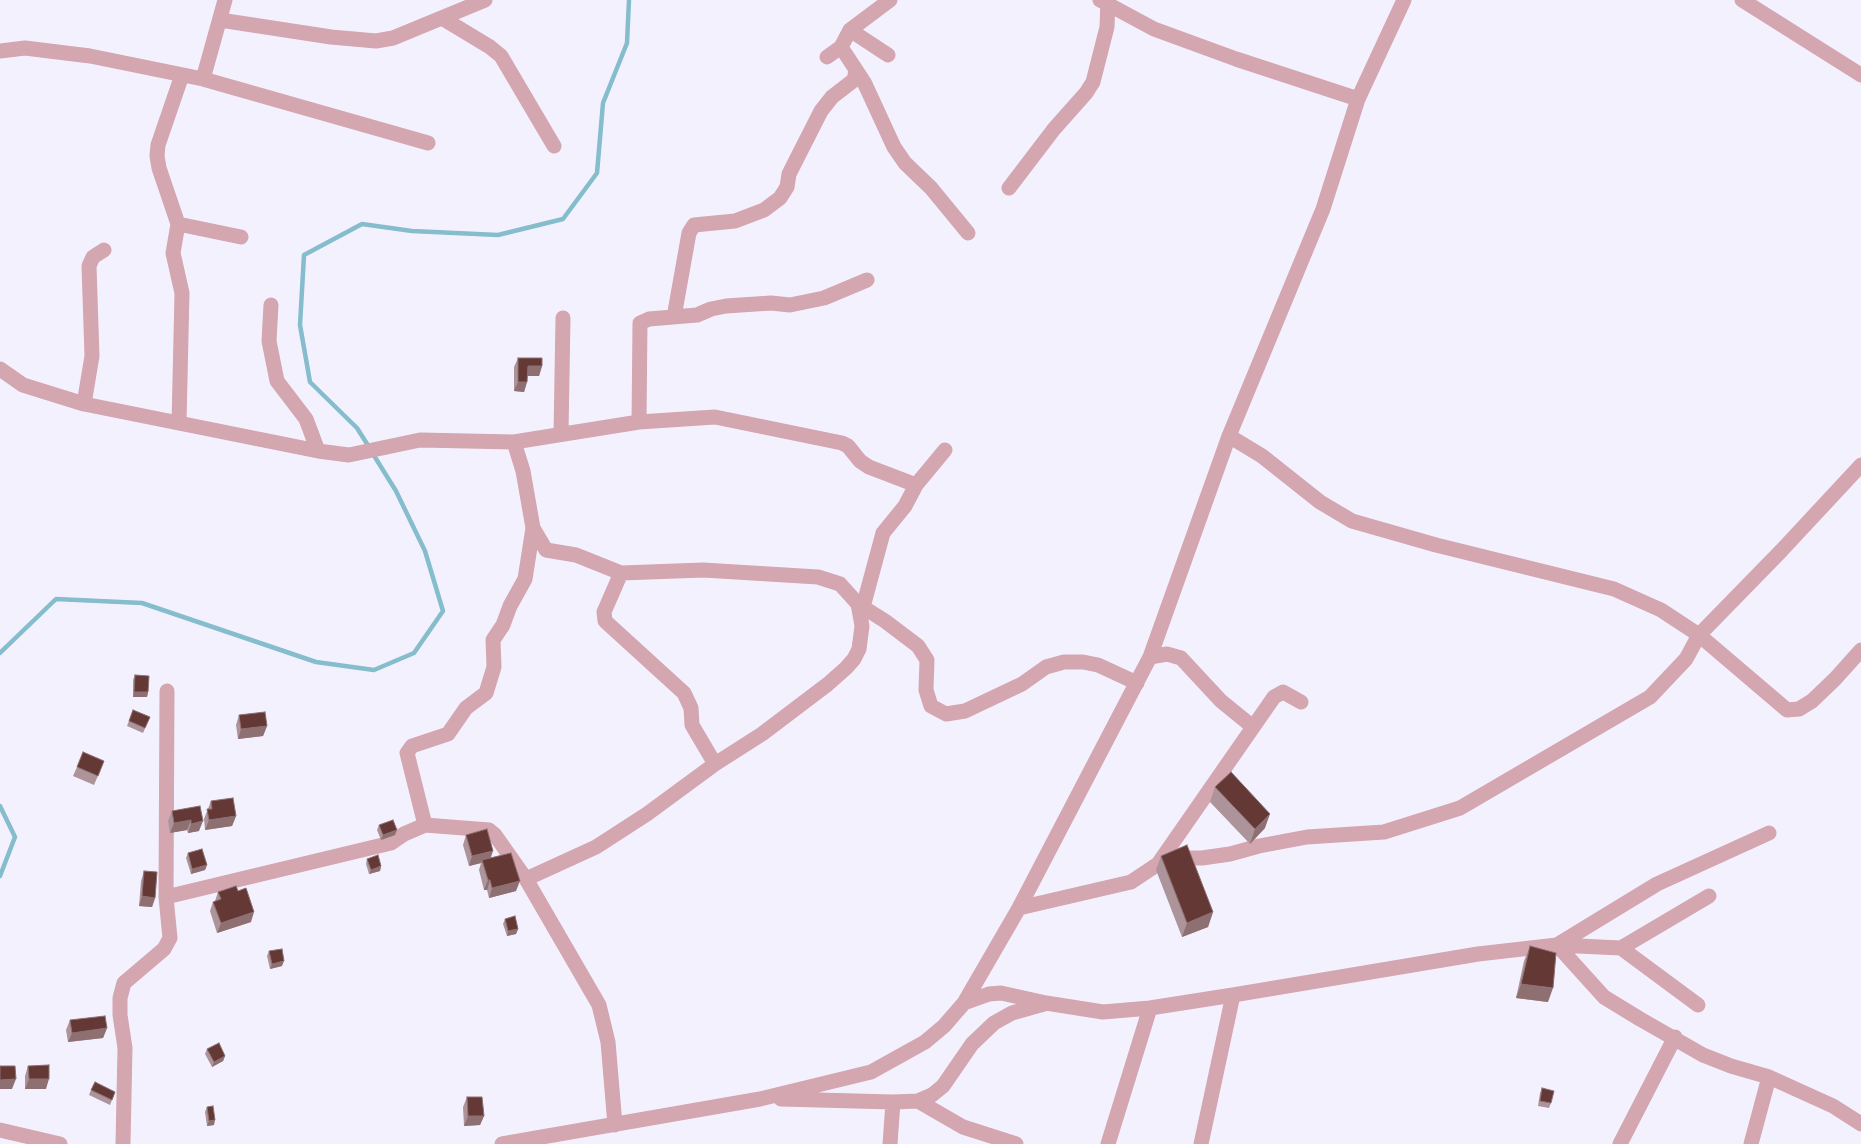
<!DOCTYPE html>
<style>
body{margin:0}
canvas{display:block;background:#f4f1ff}
</style>
<canvas width="1861" height="1144"></canvas>
<script>
const g = document.querySelector('canvas').getContext('2d');
g.lineJoin = 'round';
const toPath = rows => new Path2D(rows.map(r => 'M' + r).join(''));
function stroke(path, color, width, dash) { g.strokeStyle = color; g.lineWidth = width; g.lineCap = dash ? 'butt' : 'round'; g.setLineDash(dash || []); g.stroke(path); }
function fillPath(path, color) { g.fillStyle = color; g.fill(path, 'evenodd'); }
const stream = toPath([
 [369,447,357,428,310,382,300,325,304,255,362,224,412,231,498,235,563,219,597,173,603,103,627,43,629,0],
 [0,653,56,599,142,603,316,662,374,670,414,653,443,611,425,551,396,491,373,454],
 [0,806,15,837,0,876]
]);
const minor = toPath([
 [1100,0,1154,29,1236,59,1358,99],
 [1742,0,1861,75],
 [442,18,490,47,501,56,554,146],
 [220,20,331,37,376,41,393,38,485,0],
 [850,30,888,55],
 [841,47,864,82,894,147,905,163,931,188,968,233],
 [0,51,25,48,90,56,203,79,428,143],
 [827,57,841,47,850,30,890,0],
 [203,79,225,0],
 [1009,188,1054,129,1086,93,1093,82,1107,27,1108,0],
 [178,224,241,237],
 [271,305,269,341,277,381,306,419,318,451],
 [674,317,689,233,694,225,735,221,764,210,780,198,787,187,789,174,821,111,832,97,854,80,856,71],
 [0,369,23,385,84,404,318,451,349,455,420,440,514,442,639,422,715,417,842,443,848,446,860,461,869,467,916,485],
 [84,404,92,356,89,266,93,257,104,250],
 [639,422,640,323,649,319,697,315,711,309,726,306,771,303,790,305,824,298,867,280],
 [179,423,182,293,173,253,178,224,159,168,157,156,158,145,182,75],
 [561,434,563,318],
 [1229,436,1262,456,1320,502,1352,521,1436,545,1614,589,1661,610,1699,635,1781,551,1861,465],
 [533,528,546,550,576,555,621,573,703,570,818,577,840,584,858,604,885,621,918,646,927,660,926,690,931,706,946,714,965,711,1022,684,1046,667,1064,662,1083,662,1098,665,1137,683],
 [621,573,604,612,605,621,684,693,691,708,692,725,715,764],
 [863,607,883,533,905,506,916,485,945,450],
 [1150,657,1167,654,1181,658,1221,701,1253,727],
 [425,825,407,753,412,746,448,734,466,708,486,693,494,667,493,640,503,625,510,606,525,579,533,528,523,471,514,442],
 [1158,864,1274,697,1283,692,1301,702],
 [526,879,596,847,647,814,715,764,762,734,828,684,846,668,854,659,859,649,862,626,858,604],
 [166,897,391,843,404,834,425,825,489,830,495,835,526,879,599,1005,608,1042,615,1125],
 [1019,908,1131,882,1158,864,1178,858,1202,858,1230,854,1259,846,1307,837,1384,832,1460,808,1650,697,1686,659,1699,635,1787,710,1799,709,1812,701,1835,679,1861,650],
 [1557,945,1604,997,1640,1019,1703,1055,1731,1066,1769,1077,1833,1106,1861,1124],
 [1557,945,1657,884,1769,833],
 [1621,948,1698,1005],
 [964,1003,989,994,1001,993,1046,1003,1103,1012,1150,1008,1233,995,1478,954,1557,945,1621,948,1709,896],
 [781,1099,893,1102,918,1101,932,1095,943,1086,972,1044,994,1023,1012,1013,1044,1004],
 [918,1101,963,1127,1016,1144],
 [0,1130,60,1144],
 [123,1144,125,1048,120,1015,120,998,124,983,164,949,170,938,166,897,167,691],
 [502,1144,760,1099,871,1072,925,1042,944,1026,964,1003,1019,908,1150,657,1229,436,1323,209,1358,99,1404,0],
 [890,1144,893,1102],
 [1108,1144,1150,1008],
 [1201,1144,1233,995],
 [1620,1144,1675,1037],
 [1751,1144,1769,1077]
]);
const wall = toPath([
 [518,358,542,366,539,376,527,376,527,382,524,392,514,391,514,367],
 [135,675,148,692,147,697,133,697,133,680],
 [133,710,150,717,143,733,127,726],
 [239,715,267,726,263,736,238,739,236,725],
 [77,767,100,771,94,785,73,776],
 [1215,787,1265,828,1250,844,1210,802],
 [211,801,236,816,232,826,205,830,204,819],
 [200,806,199,831,188,833,187,830,170,833,168,821,172,811],
 [379,825,395,835,381,840,377,830],
 [466,835,490,858,516,891,489,898,487,890,484,890,479,870,481,863,469,866,463,845],
 [188,853,207,865,205,870,191,874,186,858],
 [1161,856,1213,912,1208,927,1182,937,1156,870],
 [367,859,381,866,380,871,369,874,366,864],
 [144,871,155,898,152,907,139,906,141,881],
 [218,892,251,922,217,933,210,911,213,902,215,901],
 [505,919,518,929,516,934,507,936,503,924],
 [1530,946,1548,1002,1516,998,1524,961],
 [269,951,282,966,270,969,267,956],
 [70,1020,107,1028,103,1038,68,1042,66,1030],
 [207,1049,225,1056,223,1061,212,1067,205,1054],
 [28,1066,46,1089,25,1089,25,1076],
 [1542,1088,1551,1103,1549,1108,1538,1106,1540,1093],
 [91,1090,115,1092,110,1105,89,1095],
 [467,1097,484,1116,480,1125,464,1126,463,1107],
 [207,1107,214,1125,207,1126,205,1112]
]);
const shadedWall = toPath([
 [528,366,542,366,539,376,524,376],
 [518,382,527,382,524,392,514,391],
 [134,692,148,692,147,697,133,697],
 [267,726,263,736,238,739,241,729],
 [1270,814,1265,828,1250,844,1255,829],
 [236,816,232,826,205,830,209,820],
 [191,820,187,830,170,833,174,823],
 [203,821,199,831,188,833,191,824],
 [397,830,395,835,381,840,383,835],
 [493,851,490,860,482,860,481,863,469,866,472,856],
 [207,865,205,870,191,874,192,869],
 [381,866,380,871,369,874,371,870],
 [488,880,490,880,487,890,484,890],
 [520,881,516,891,489,898,492,888],
 [142,896,155,898,152,907,139,906],
 [254,912,251,922,217,933,221,923],
 [1213,912,1208,927,1182,937,1187,923],
 [518,929,516,934,507,936,508,931],
 [284,961,282,966,270,969,272,964],
 [1521,984,1553,988,1548,1002,1516,998],
 [107,1028,103,1038,68,1042,72,1033],
 [225,1056,223,1061,212,1067,214,1062],
 [16,1079,12,1089,0,1089,0,1080],
 [29,1079,49,1079,46,1089,25,1089],
 [468,1116,484,1116,480,1125,464,1126],
 [215,1120,214,1125,207,1126,209,1121]
]);
const building = toPath([
 [518,358,542,358,542,366,528,366,527,382,518,382,518,358],
 [135,675,149,676,148,692,134,692,135,675],
 [133,710,150,717,145,728,129,721,133,710],
 [265,712,267,726,241,729,239,715,265,712],
 [83,752,104,761,98,776,77,767,83,752],
 [1231,772,1270,814,1255,829,1215,787,1231,772],
 [233,798,236,816,209,820,207,809,212,809,211,801,233,798],
 [200,806,203,821,191,824,191,820,174,823,172,811,200,806],
 [393,820,397,830,383,835,379,825,393,820],
 [487,829,493,851,472,856,466,835,487,829],
 [1187,845,1213,912,1187,923,1161,856,1187,845],
 [202,849,207,865,192,869,188,853,202,849],
 [511,853,520,881,492,888,490,880,488,880,482,860,511,853],
 [378,855,381,866,371,870,367,859,378,855],
 [144,871,157,872,155,898,142,896,144,871],
 [236,886,238,891,246,888,254,912,221,923,213,902,221,899,218,892,236,886],
 [515,916,518,929,508,931,505,919,515,916],
 [1530,946,1556,953,1553,988,1521,984,1530,946],
 [282,949,284,961,272,964,269,951,282,949],
 [105,1016,107,1028,72,1033,70,1020,105,1016],
 [219,1043,225,1056,214,1062,207,1049,219,1043],
 [49,1065,49,1079,29,1079,28,1066,49,1065],
 [0,1066,15,1066,16,1079,0,1080,0,1066],
 [95,1082,115,1092,112,1100,91,1090,95,1082],
 [1542,1088,1554,1091,1551,1103,1540,1101,1542,1088],
 [467,1097,482,1097,484,1116,468,1116,467,1097],
 [213,1106,215,1120,209,1121,207,1107,213,1106]
]);
stroke(stream, '#85bdcc', 4.5);
stroke(minor, '#d3a6b0', 15);
fillPath(wall, '#ac949a');
fillPath(shadedWall, '#8e7072');
fillPath(building, '#633835');
stroke(building, '#8e7072', 1);
</script>
